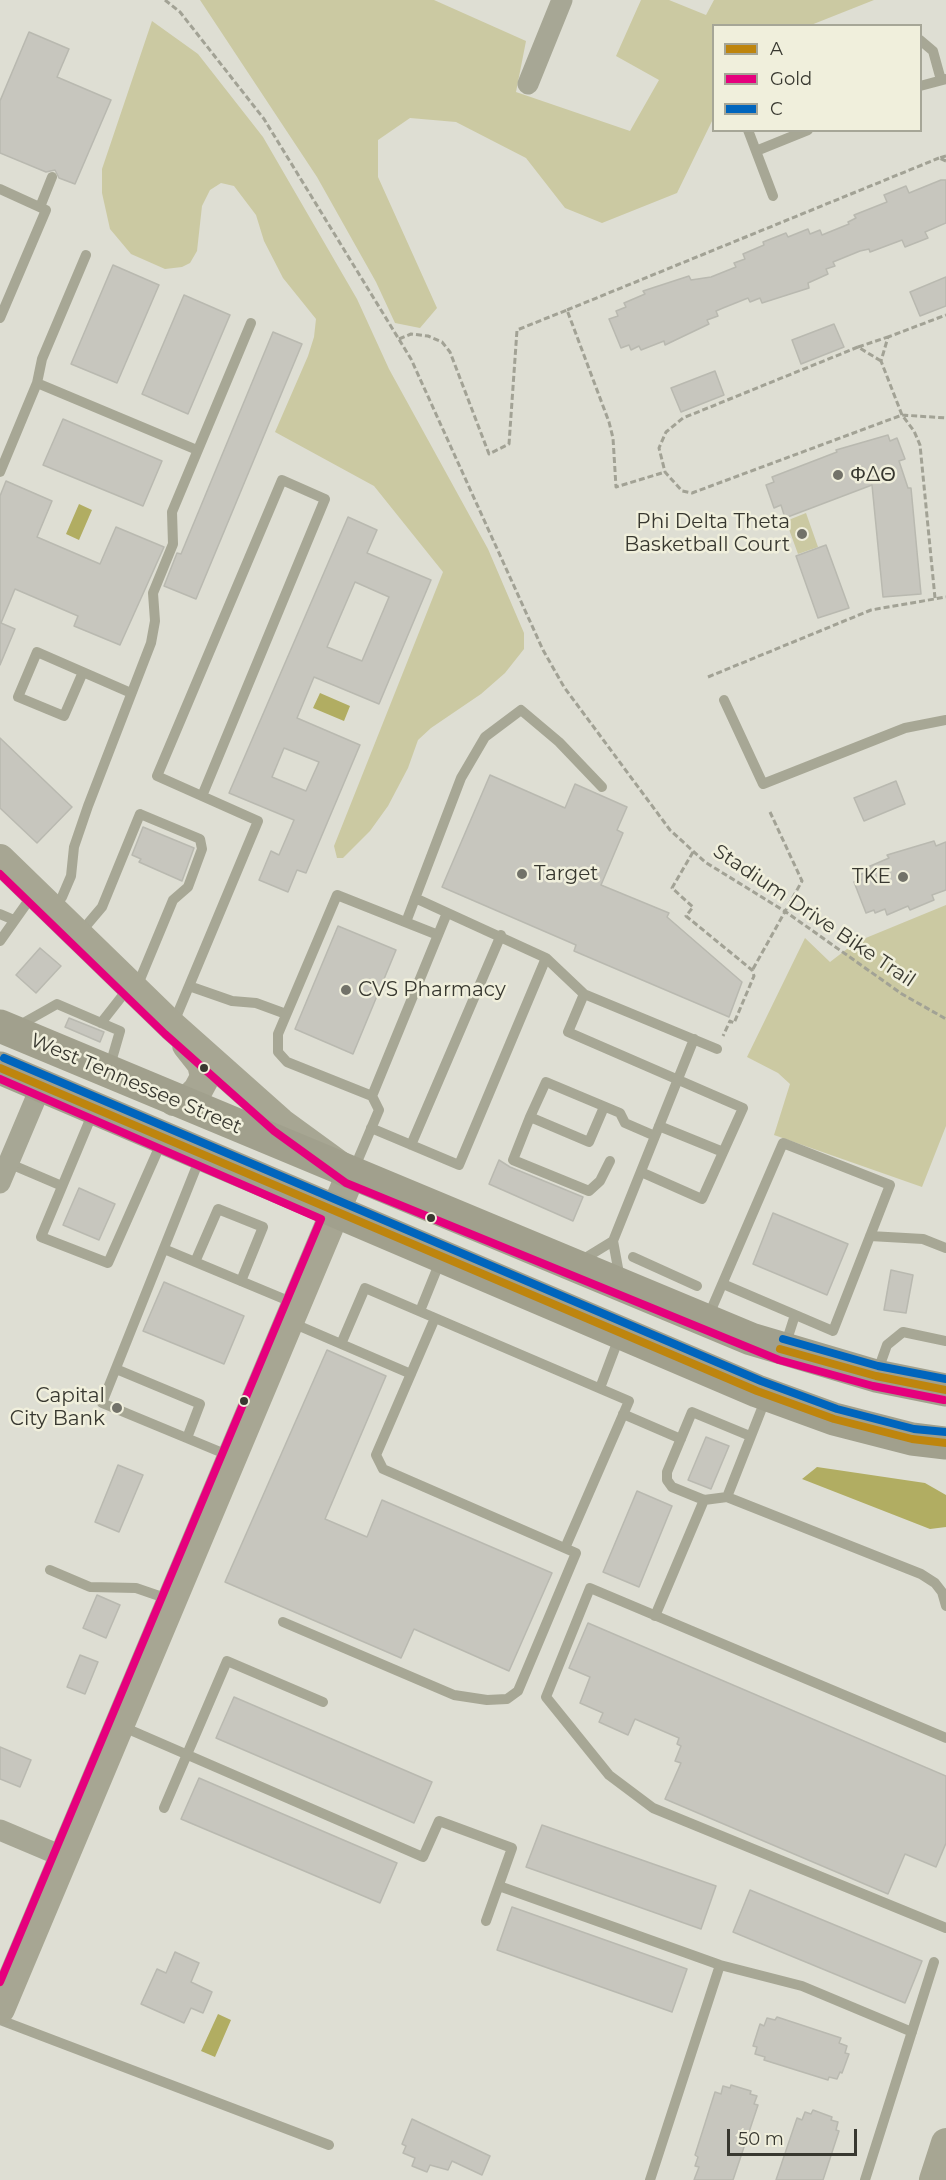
<!DOCTYPE html>
<meta charset="utf-8">
<style>
body{margin:0}
#map{position:relative;width:946px;height:2180px;overflow:hidden;background:#deded3;font-family:Montserrat,sans-serif}
canvas{display:block}
.legend{position:absolute;left:712px;top:24px;width:210px;height:108px;box-sizing:border-box;background:#f0efdc;border:2px solid #a6a697;margin:0;padding:8px 10px;list-style:none;font-size:18px;color:#383830}
.legend li{display:flex;align-items:center;gap:12px;height:30px}
.legend b{width:30px;border:2px solid #a6a697}
.scale{position:absolute;left:727px;top:2129px;width:130px;height:27px;box-sizing:border-box;border:3px solid #383830;border-top:0;padding-left:8px;font-size:18px;line-height:21px;white-space:nowrap;color:#383830;-webkit-text-stroke:4px #f0efdc;paint-order:stroke}
</style>
<div id="map">
<canvas width="946" height="2180"></canvas>
<ul class="legend">
<li><b style="height:8px;background:#be850e"></b>A</li>
<li><b style="height:8px;background:#e5007d"></b>Gold</li>
<li><b style="height:8px;background:#0065bd"></b>C</li>
</ul>
<div class="scale">50 m</div>
</div>
<script>
const g = document.querySelector('canvas').getContext('2d');
g.lineJoin = 'round';
function fillPath(path, color) { g.fillStyle = color; g.fill(path, 'evenodd'); }
const toPath = rows => new Path2D(rows.map(r => 'M' + r).join(''));
function stroke(path, color, width, dash) { g.strokeStyle = color; g.lineWidth = width; g.lineCap = dash ? 'butt' : 'round'; g.setLineDash(dash || []); g.stroke(path); }
function drawText(font, color, halo, rows, align = 'center') {
  g.font = font + ' Montserrat,sans-serif'; g.lineWidth = 5; g.setLineDash([]); g.textBaseline = 'middle'; g.strokeStyle = halo; g.fillStyle = color; for (const [text, x, y, turn = 0] of rows) {
    g.save(); g.translate(x, y); g.rotate((+turn || 0) * Math.PI / 180); g.textAlign = isNaN(turn) ? turn : align; if (halo) g.strokeText(text, 0, 0); g.fillText(text, 0, 0); g.restore();
  }
}
const green = toPath([
 [200,0,434,0,526,41,516,92,630,131,659,80,616,56,641,0,669,0,706,15,714,0,874,0,811,25,714,26,713,119,677,193,602,223,565,208,526,158,456,122,410,118,378,140,378,177,437,308,420,328,395,323,376,282,317,177],
 [152,21,198,54,263,137,357,299,389,369,488,549,524,633,524,649,505,673,481,694,431,728,418,740,408,768,388,806,370,831,343,858,337,858,334,846,443,572,374,486,275,432,308,356,314,337,316,319,283,278,264,241,256,215,234,186,221,183,210,190,202,206,197,251,190,263,182,267,165,269,131,254,110,229,102,193,102,169],
 [806,513,818,547,798,554,786,521],
 [946,905,946,1126,922,1187,774,1135,790,1084,778,1073,747,1057,805,938,830,962,856,942]
]);
const water = toPath([
 [79,504,92,510,79,540,66,534],
 [320,693,350,706,344,721,313,708],
 [817,1467,925,1483,946,1495,946,1527,930,1529,802,1479],
 [218,2014,231,2020,215,2057,201,2051]
]);
const building = toPath([
 [29,32,69,49,57,77,111,100,75,184,59,178,55,170,46,172,0,153,0,101,29,32],
 [941,180,946,180,946,223,925,232,928,238,905,247,902,240,870,252,869,249,860,251,833,262,835,266,826,269,828,274,808,283,809,288,762,303,760,298,750,302,748,298,723,308,716,311,718,316,707,320,709,324,665,345,664,341,641,350,639,346,631,350,629,345,621,348,609,319,618,316,616,311,626,307,624,303,645,294,643,291,689,276,691,280,711,277,736,267,734,263,745,259,743,254,764,245,763,242,786,233,788,237,808,229,810,234,820,230,822,235,849,224,848,222,856,218,854,215,887,202,884,195,906,186,909,193,941,180],
 [113,265,159,285,117,383,71,364,113,265],
 [946,277,946,306,920,316,910,292,946,277],
 [184,295,230,315,188,414,142,394,184,295],
 [834,324,844,347,801,364,792,340,834,324],
 [273,332,302,344,196,599,164,586,177,553,181,554,273,332],
 [715,371,724,395,681,412,671,388,715,371],
 [63,419,162,461,143,506,43,465,63,419],
 [888,435,890,441,897,438,905,459,899,461,908,488,911,488,921,594,883,597,872,485,785,518,781,505,774,508,766,485,774,482,772,477,837,452,836,450,888,435],
 [6,481,52,501,37,537,100,564,116,527,164,547,120,645,74,626,78,616,15,589,1,623,15,629,0,665,0,496,6,481],
 [348,517,377,530,367,553,431,580,379,704,314,677,297,718,360,745,306,873,297,870,288,892,259,880,271,851,279,855,294,820,229,793,348,517],
 [355,582,389,597,362,661,327,647,355,582],
 [284,748,319,762,306,791,272,777,284,748],
 [826,545,849,608,818,618,796,556,826,545],
 [0,738,72,807,37,843,0,808,0,738],
 [490,775,565,808,575,784,627,807,617,830,623,833,601,885,669,913,667,917,742,982,729,1017,574,951,576,945,442,887,490,775],
 [896,781,905,804,864,821,854,798,896,781],
 [143,827,194,848,182,881,139,862,141,859,132,855,143,827],
 [934,841,936,846,946,842,946,890,932,895,934,900,910,910,908,906,887,915,885,909,875,913,874,910,866,913,854,882,861,880,859,875,870,871,868,867,889,858,887,855,934,841],
 [338,926,396,950,353,1054,295,1029,338,926],
 [40,948,61,966,36,993,16,975,40,948],
 [69,1018,104,1032,100,1042,65,1027,69,1018],
 [499,1160,510,1167,583,1197,573,1221,489,1184,499,1160],
 [79,1188,115,1204,99,1240,63,1225,79,1188],
 [773,1213,848,1244,827,1295,753,1264,773,1213],
 [891,1270,913,1275,906,1313,884,1310,891,1270],
 [164,1282,244,1316,224,1364,143,1331,164,1282],
 [327,1350,386,1376,325,1519,367,1537,382,1500,552,1573,509,1671,414,1629,401,1658,225,1582,327,1350],
 [706,1437,729,1446,711,1489,688,1480,706,1437],
 [118,1465,143,1475,119,1532,95,1522,118,1465],
 [637,1491,672,1506,639,1587,603,1572,637,1491],
 [97,1595,120,1605,106,1638,83,1628,97,1595],
 [588,1623,946,1776,946,1843,936,1867,905,1854,888,1894,665,1799,681,1763,675,1761,681,1746,677,1744,679,1738,635,1719,628,1735,599,1722,603,1713,580,1703,590,1677,569,1668,588,1623],
 [80,1655,98,1662,85,1694,67,1687,80,1655],
 [234,1697,432,1782,414,1823,216,1738,234,1697],
 [0,1747,31,1760,20,1787,0,1779,0,1747],
 [199,1778,397,1863,380,1903,181,1819,199,1778],
 [542,1825,716,1886,701,1929,526,1867,542,1825],
 [750,1890,922,1961,905,2003,733,1932,750,1890],
 [512,1907,687,1969,672,2012,497,1950,512,1907],
 [175,1952,199,1963,191,1982,212,1992,203,2013,191,2008,184,2023,141,2004,157,1969,166,1973,175,1952],
 [777,2017,841,2038,839,2043,847,2046,845,2053,849,2054,842,2073,840,2072,837,2079,829,2077,828,2080,764,2060,765,2057,755,2054,757,2047,753,2046,760,2024,764,2026,767,2018,775,2020,777,2017],
 [731,2085,751,2091,750,2094,757,2096,754,2104,758,2105,733,2180,694,2180,699,2167,695,2166,698,2157,695,2155,715,2092,721,2094,723,2086,730,2088,731,2085],
 [813,2110,832,2117,831,2120,838,2122,836,2130,839,2131,823,2180,776,2180,797,2118,802,2120,805,2112,811,2114,813,2110],
 [412,2119,490,2156,482,2175,452,2161,448,2170,430,2165,427,2172,412,2166,415,2158,403,2153,406,2146,402,2144,412,2119]
]);
const path = toPath([
 [165,0,180,12,264,119,411,359,543,650,564,687,670,830,705,862,786,912,902,994,946,1019],
 [946,156,939,158,946,161],
 [567,310,939,158],
 [399,339,411,334,428,336,442,342,450,352,489,454,509,444,517,330,567,310,609,422,613,438,616,487,665,472],
 [858,347,683,418,666,432,659,448,665,472,682,491,692,493,902,415,946,418],
 [881,361,858,347,888,337],
 [935,598,920,445,914,431,902,415,881,361,888,337,946,315],
 [708,677,871,610,946,597],
 [693,852,672,888,693,907,686,916,752,970,754,976,734,1023,730,1021,723,1036],
 [753,969,802,881,770,812]
]);
const lane = toPath([
 [920,40,933,51,941,80],
 [920,86,946,79],
 [748,130,773,196],
 [756,151,808,130],
 [0,189,46,210,0,318],
 [40,207,52,177],
 [37,383,197,450],
 [0,472,37,383,42,359,86,255],
 [83,672,64,716,18,697,37,652,131,693],
 [724,700,763,784,905,728,946,720],
 [415,898,546,958,584,994,717,1049],
 [53,909,62,897,71,876,74,847,88,806,151,643,155,621,153,593,173,544,172,512,251,323],
 [0,914,14,920],
 [406,922,461,778,485,737,521,710,559,742,602,787],
 [80,933,102,907,140,814,200,839,202,849,188,887,173,900,136,989],
 [0,941,34,893],
 [189,986,232,1001,256,1003,286,1014],
 [584,994,568,1032,743,1108,702,1199,641,1172],
 [174,1022,258,821,157,776,282,480,325,499,202,796],
 [101,1023,130,986],
 [18,1026,57,1004,120,1031,109,1069],
 [372,1096,447,913],
 [604,1107,589,1142,530,1117,546,1082,620,1113,625,1123,655,1136],
 [94,1110,41,1237,108,1263,162,1141],
 [530,1117,513,1160,589,1191,600,1181,610,1161],
 [659,1126,723,1152],
 [371,1128,459,1165,546,958],
 [411,1145,501,935],
 [200,1158,102,1403,230,1456],
 [8,1163,62,1186],
 [354,1169,379,1110,372,1096,287,1062,278,1052,278,1034,337,895,438,935],
 [870,1236,923,1239,946,1248],
 [613,1241,620,1279],
 [164,1249,296,1304],
 [633,1257,697,1286],
 [582,1260,613,1241,694,1039],
 [195,1262,218,1209,263,1227,241,1281],
 [420,1311,441,1259],
 [708,1317,783,1143,890,1185,833,1331,723,1284],
 [290,1322,411,1374],
 [341,1344,365,1288,629,1401,565,1548],
 [785,1346,795,1315],
 [116,1369,200,1404,187,1438],
 [877,1373,887,1345,903,1332,946,1341],
 [600,1388,620,1335],
 [623,1414,681,1439],
 [750,1436,692,1412,667,1472,667,1480,672,1487,704,1500,727,1497,921,1574,935,1583,942,1592,946,1606],
 [727,1497,766,1398],
 [50,1570,90,1587,136,1588,171,1600],
 [655,1616,704,1500],
 [283,1622,454,1695,487,1700,507,1699,518,1691,576,1553,383,1469,376,1455,435,1318],
 [121,1726,423,1857,439,1821,512,1848,486,1921],
 [946,1738,590,1588,546,1697,609,1775,653,1808,946,1928],
 [164,1808,227,1661,323,1702],
 [499,1886,720,1965,802,1986,912,2032],
 [0,2020,329,2145],
 [650,2180,720,1965],
 [865,2180,934,1962]
]);
const street = toPath([
 [528,84,562,0],
 [0,1183,41,1086],
 [0,1830,64,1857]
]);
const secondary = toPath([
 [0,859,172,1026,281,1123,351,1174,0,2009],
 [174,1101,190,1098,198,1090,205,1077,202,1064,187,1045],
 [934,2180,946,2143]
]);
const primary = toPath([
 [0,1026,751,1339,876,1376,946,1390],
 [0,1068,757,1391,834,1419,912,1439,946,1443]
]);
const bus1 = toPath([
 [0,1068,757,1391,834,1419,912,1439,946,1443],
 [780,1349,876,1376,946,1390]
]);
const bus2 = toPath([
 [0,874,165,1034,274,1131,346,1183,779,1360,873,1386,944,1400],
 [0,1079,321,1219,0,1982]
]);
const bus3 = toPath([
 [4,1058,761,1381,837,1409,914,1429,946,1432],
 [783,1339,878,1366,946,1379]
]);
const markers = [
 [838,475,6,"#727269"],
 [802,534,6,"#727269"],
 [522,874,6,"#727269"],
 [903,877,6,"#727269"],
 [346,990,6,"#727269"],
 [204,1068,5,"#383830"],
 [431,1218,5,"#383830"],
 [244,1401,5,"#383830"],
 [117,1408,6,"#727269"]
];
const poiNames = [
 ["ΦΔΘ",850,475],
 ["Phi Delta Theta",790,522,"right"],
 ["Basketball Court",790,545,"right"],
 ["Target",534,874],
 ["TKE",891,877,"right"],
 ["CVS Pharmacy",358,990],
 ["Capital",105,1396,"right"],
 ["City Bank",105,1419,"right"]
];
const streetNames = [
 ["Stadium Drive Bike Trail",814,916,34],
 ["West Tennessee Street",136,1084,23]
];
fillPath(green, '#cbc9a2');
fillPath(water, '#b1ad62');
fillPath(building, '#c7c6be');
stroke(building, '#b9b9b0', 1.5);
stroke(path, '#a2a295', 3, [6, 3]);
stroke(lane, '#a7a795', 10);
stroke(street, '#a7a795', 21);
stroke(secondary, '#a7a693', 30);
stroke(primary, '#a1a08d', 33);
stroke(bus1, '#be850e', 8);
stroke(bus2, '#e5007d', 8);
stroke(bus3, '#0065bd', 8);
for (const [x, y, r, color] of markers) { const dot = new Path2D(); dot.arc(x, y, r, 0, 2 * Math.PI); g.fillStyle = color; g.fill(dot); stroke(dot, '#f0efdc', 2); }
drawText('20px', '#383830', '#f0efdc', poiNames, 'left');
drawText('20px', '#383830', '#f0efdc', streetNames);
</script>
